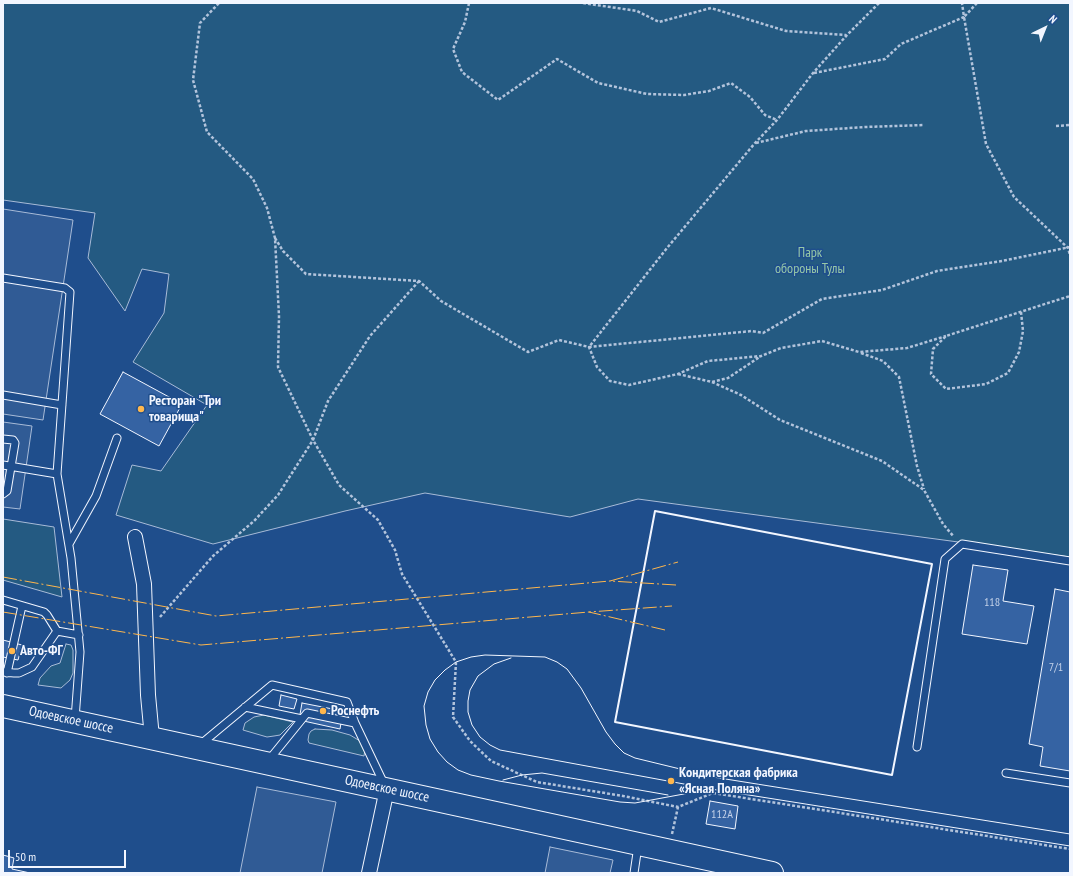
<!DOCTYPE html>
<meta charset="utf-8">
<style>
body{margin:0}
#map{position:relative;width:1073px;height:876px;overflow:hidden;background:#1f4e8c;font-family:"PT Sans Narrow",sans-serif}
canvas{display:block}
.frame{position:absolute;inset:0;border:4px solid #f2f6ff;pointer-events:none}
.north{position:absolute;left:1025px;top:8px;width:40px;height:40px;-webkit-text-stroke:3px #1f4e8c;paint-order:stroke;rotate:43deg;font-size:11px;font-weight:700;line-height:16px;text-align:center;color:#f2f6ff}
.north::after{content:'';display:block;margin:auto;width:14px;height:18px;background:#f2f6ff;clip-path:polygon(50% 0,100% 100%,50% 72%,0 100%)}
.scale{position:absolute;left:8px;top:850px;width:118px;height:18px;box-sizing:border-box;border:2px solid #f2f6ff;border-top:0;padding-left:5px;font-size:12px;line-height:14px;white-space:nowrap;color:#f2f6ff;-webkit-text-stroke:3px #1f4e8c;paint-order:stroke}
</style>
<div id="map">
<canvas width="1073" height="876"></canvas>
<div class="frame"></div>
<div class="north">N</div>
<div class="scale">50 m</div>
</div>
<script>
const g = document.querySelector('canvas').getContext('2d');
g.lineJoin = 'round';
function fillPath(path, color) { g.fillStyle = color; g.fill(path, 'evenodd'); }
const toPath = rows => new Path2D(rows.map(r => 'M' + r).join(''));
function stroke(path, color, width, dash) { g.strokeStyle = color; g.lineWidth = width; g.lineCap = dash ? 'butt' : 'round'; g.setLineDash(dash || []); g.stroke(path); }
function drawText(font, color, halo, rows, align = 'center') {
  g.font = font + ' "PT Sans Narrow",sans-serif'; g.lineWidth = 3; g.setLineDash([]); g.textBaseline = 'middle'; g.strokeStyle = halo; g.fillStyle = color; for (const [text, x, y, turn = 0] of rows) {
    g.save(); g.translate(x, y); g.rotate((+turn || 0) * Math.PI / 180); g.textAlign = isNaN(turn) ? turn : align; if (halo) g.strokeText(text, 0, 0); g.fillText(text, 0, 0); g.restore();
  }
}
const green = toPath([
 [3,3,1070,3,1070,557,638,499,570,517,425,493,345,511,213,544,116,515,132,465,161,471,207,405,133,362,164,313,169,274,142,269,125,311,88,258,95,213,3,200,3,3],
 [3,519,54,527,62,597,3,580,3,519],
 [66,644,71,645,73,650,73,673,70,680,61,688,38,685,40,678,51,666,60,663,66,644],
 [264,715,293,722,280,735,274,736,267,737,243,730,245,723,254,717,264,715],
 [315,729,332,730,350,735,360,741,365,749,364,756,309,743,308,740,309,734,311,731,315,729]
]);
const parking = toPath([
 [3,209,73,220,43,420,3,414,3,209],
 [3,422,32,426,20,509,3,507,3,422],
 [257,787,336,802,322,873,240,873,257,787],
 [550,847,613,860,610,873,545,873,550,847]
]);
const building = toPath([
 [123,372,182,404,159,446,100,414,123,372],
 [973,565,1008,570,1003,601,1034,606,1027,644,962,634,973,565],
 [1055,589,1070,592,1070,771,1040,766,1043,747,1029,744,1055,589],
 [3,640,22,645,18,660,3,657,3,640],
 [281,695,297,699,294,709,279,706,281,695],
 [302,703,343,711,340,729,299,720,302,703],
 [710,801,738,806,735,829,706,824,710,801],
 [3,855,14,858,12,869,30,873,3,873,3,855]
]);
const path = toPath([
 [469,3,465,22,453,49,462,72,498,100,557,59,598,83,647,94,684,95,709,91,731,83,750,97,765,115,777,120],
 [583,3,637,11,659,22,711,8,786,31,846,35],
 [879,3,847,35,813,73,777,120,755,143,667,248,589,347,752,331,763,333,822,299,882,290,937,271,1002,261,1070,247],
 [977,3,964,17,986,144,1014,197,1068,248,1070,255],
 [814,73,885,59,901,44,964,17,962,3],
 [1056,126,1070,125],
 [756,143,806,131,865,127,924,125],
 [275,238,283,251,306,274,419,281,441,301,528,352,559,340,589,347,597,367,610,381,629,385,678,374,708,361,761,356,781,348,822,341,859,352,907,348,946,336],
 [419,281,370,336,328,401,313,440,339,485,378,520,395,550,402,574,456,662,453,717,470,741,491,761,537,782,623,796,678,807,713,793,1070,849],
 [1021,312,1023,331,1019,352,1008,373,986,384,946,389,931,374,933,349,946,336,1048,303,1070,296],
 [861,353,883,361,899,377,917,466,924,489],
 [678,374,712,382,728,378,761,356],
 [712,382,741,395,780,420,882,461,924,490,943,524,954,537],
 [160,617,213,556,254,521,278,495,313,440,278,367,279,316,275,238,267,208,253,179,207,132,193,80,200,23,219,3],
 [672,834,678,807]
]);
const lane = toPath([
 [3,278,65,288,70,292,57,474],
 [3,395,62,405],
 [3,439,13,440,15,443,7,491,3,494],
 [3,465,57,474,71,558,80,652,75,719],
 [69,544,96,496,117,438],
 [3,600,44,612,47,615,57,631,79,635],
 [3,672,14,673,19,673,32,667,57,631],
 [7,673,22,606],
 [245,707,302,719],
 [201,744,272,685,347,702,355,723],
 [917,747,945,559,962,544,1070,561],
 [268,761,307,713,355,723,385,786],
 [1006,773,1070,783],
 [634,873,638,846]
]);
const street = toPath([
 [135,537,144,584,148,695,152,738],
 [369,873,387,789]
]);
const primary = toPath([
 [3,706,772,873]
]);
const tram = toPath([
 [511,658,494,664,478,676,470,690,468,701,468,712,472,725,480,737,490,745,500,750,711,789,1070,846],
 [503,780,522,775,542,773,668,795],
 [711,789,635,803,620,802,499,781,471,775,458,770,447,762,438,752,430,739,426,725,424,706,428,692,435,680,445,670,456,662,471,657,485,655,545,657,557,662,567,669,581,688,606,732,615,744,624,753,635,758,713,777,1070,834]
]);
const wall = toPath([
 [655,511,932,564,892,775,615,722,655,511]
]);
const power = toPath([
 [3,577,216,616,610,581],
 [676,585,610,581,678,562],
 [3,612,201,645,589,612],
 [665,630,589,612,672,606]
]);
const markers = [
 [141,409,4,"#ffb74d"],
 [12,651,4,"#ffb74d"],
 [323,711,4,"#ffb74d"],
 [671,781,4,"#ffb74d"]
];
const numberNames = [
 ["118",992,603],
 ["7/1",1056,668],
 ["112А",722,815]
];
const parkNames = [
 ["Парк",810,253],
 ["обороны Тулы",810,269]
];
const poiNames = [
 ["Ресторан \"Три",149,401],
 ["товарища\"",149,417],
 ["Авто-ФГ",20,651],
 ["Роснефть",331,711],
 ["Кондитерская фабрика",679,773],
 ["«Ясная Поляна»",679,789]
];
const streetNames = [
 ["Одоевское шоссе",71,720,12],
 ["Одоевское шоссе",387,789,12]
];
fillPath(green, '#245a82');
stroke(green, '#a8bbd7', 1);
fillPath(parking, '#305b95');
stroke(parking, '#a8bbd7', 1);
fillPath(building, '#3563a3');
stroke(building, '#f2f6ff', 1);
stroke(lane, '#f2f6ff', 9);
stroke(street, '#f2f6ff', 16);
stroke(primary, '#f2f6ff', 24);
stroke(path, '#b3c4dc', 2.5, [3, 2]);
stroke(lane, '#1f4e8c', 7);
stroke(street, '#1f4e8c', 14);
stroke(primary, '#1f4e8c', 22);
stroke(tram, '#f2f6ff', 1);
stroke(wall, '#f2f6ff', 2);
stroke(power, '#ffb74d', 1, [14, 3, 2, 3]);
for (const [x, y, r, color] of markers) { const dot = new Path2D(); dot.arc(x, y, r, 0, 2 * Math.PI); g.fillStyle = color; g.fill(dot); stroke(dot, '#1f4e8c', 1.5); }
drawText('12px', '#c3d1e8', null, numberNames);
drawText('14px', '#97c8a6', '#1f4e8c', parkNames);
drawText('bold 14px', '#f2f6ff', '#1f4e8c', poiNames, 'left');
drawText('14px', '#f2f6ff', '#1f4e8c', streetNames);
</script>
